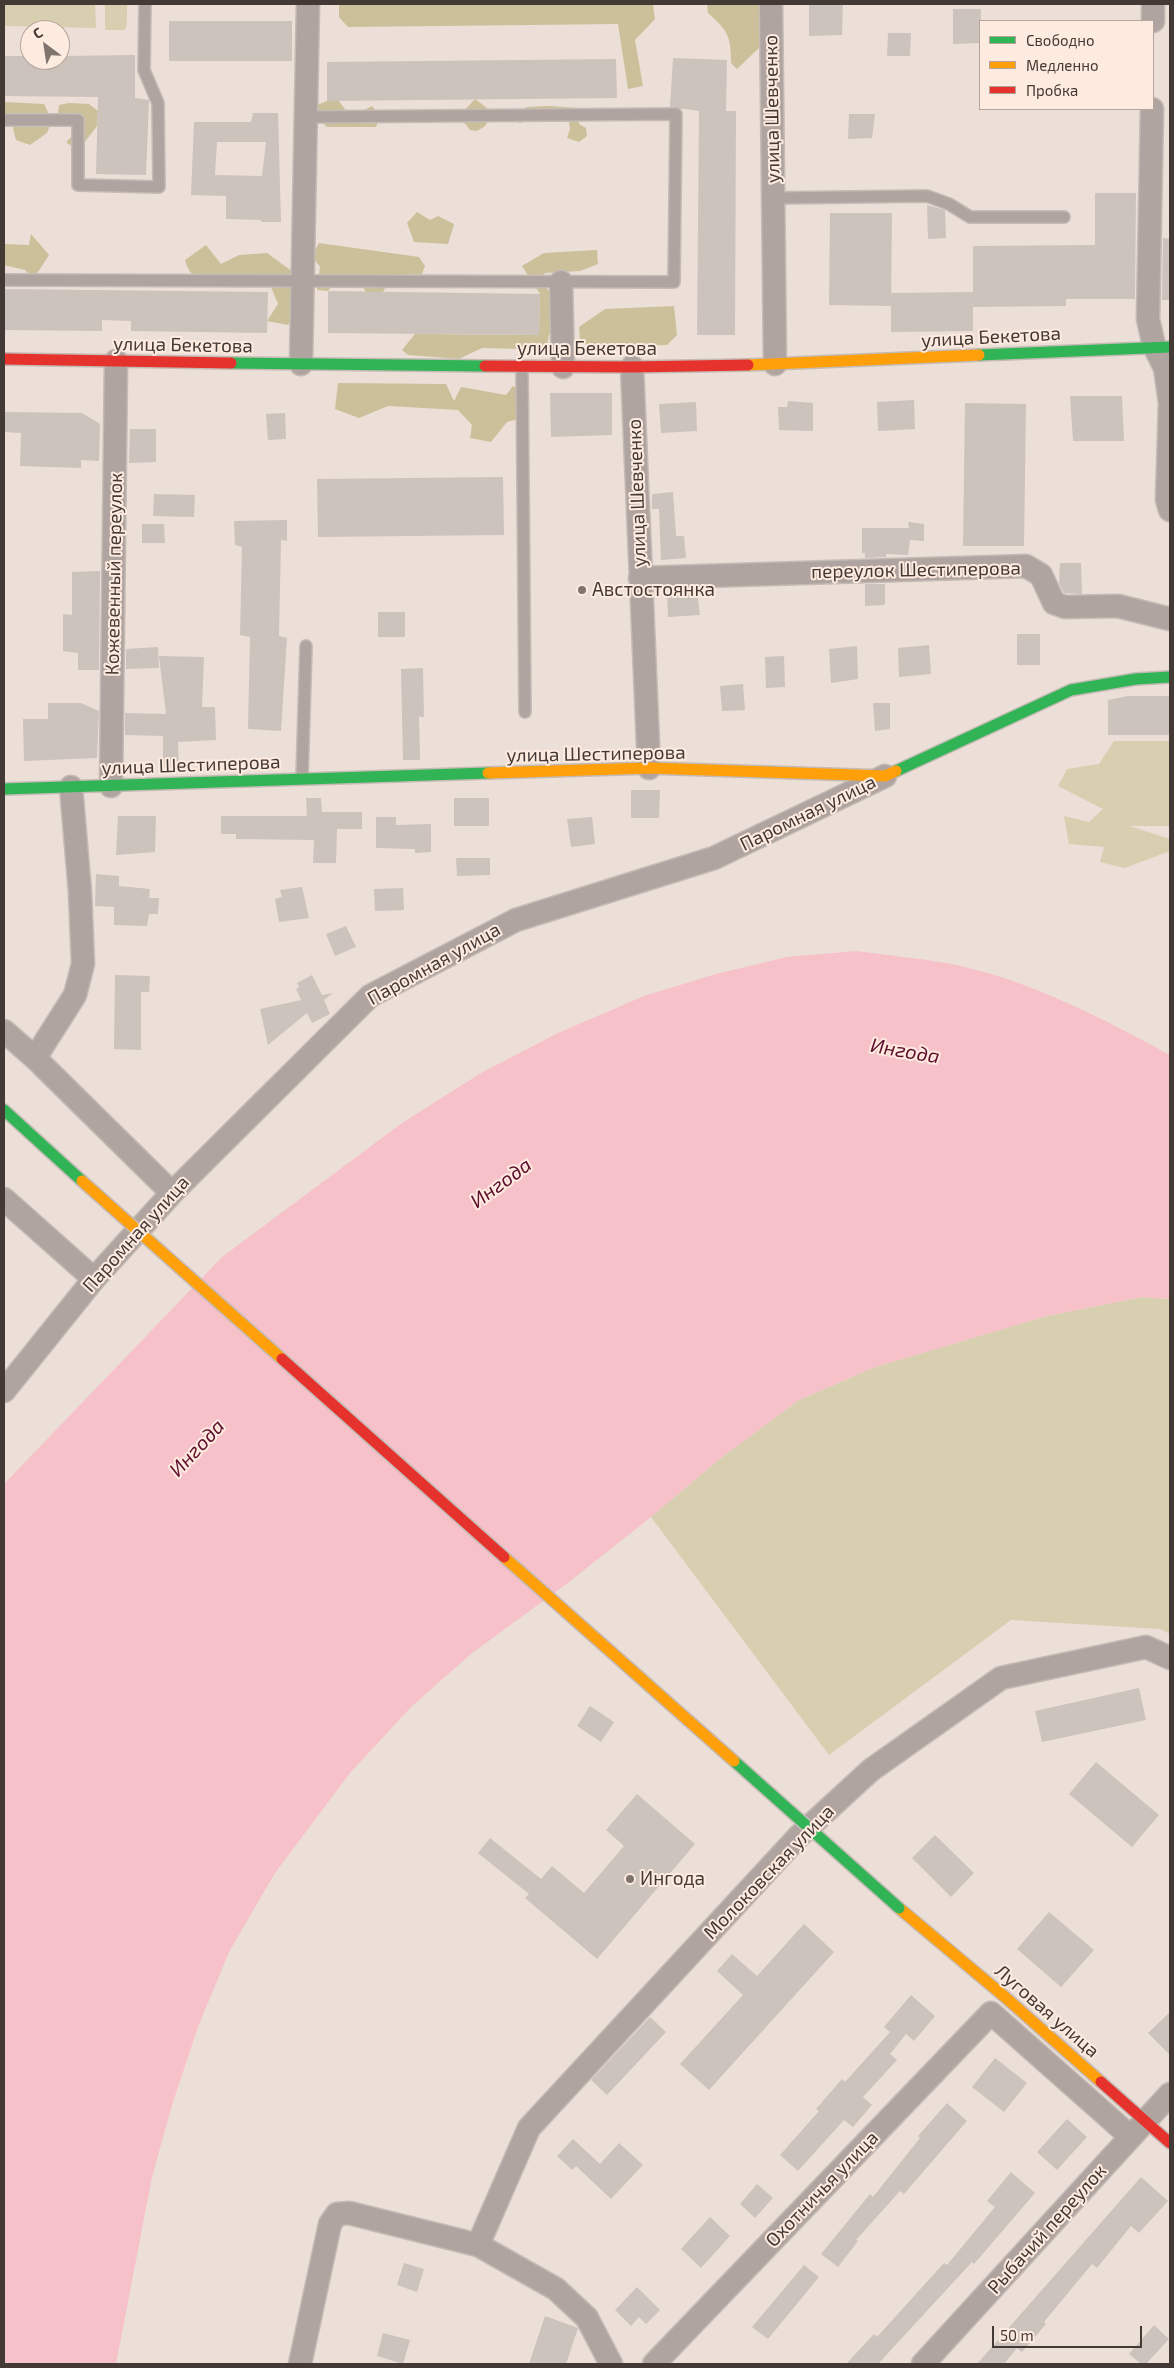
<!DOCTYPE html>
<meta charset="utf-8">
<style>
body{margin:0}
#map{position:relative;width:1174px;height:2368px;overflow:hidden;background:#ecdfd7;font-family:"Exo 2",sans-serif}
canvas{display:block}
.frame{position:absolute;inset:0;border:5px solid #443a35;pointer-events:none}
.legend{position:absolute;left:979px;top:20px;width:175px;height:90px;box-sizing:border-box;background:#feebe0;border:1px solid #b4a49c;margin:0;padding:6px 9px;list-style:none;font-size:15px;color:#443a35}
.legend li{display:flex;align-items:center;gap:10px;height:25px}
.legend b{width:25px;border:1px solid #b4a49c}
.north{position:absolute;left:20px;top:20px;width:50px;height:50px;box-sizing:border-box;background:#feebe0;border:1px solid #b4a49c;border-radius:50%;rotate:329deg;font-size:14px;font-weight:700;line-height:20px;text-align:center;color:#443a35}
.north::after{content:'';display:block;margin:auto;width:18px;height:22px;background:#7f746e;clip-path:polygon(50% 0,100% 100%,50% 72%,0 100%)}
.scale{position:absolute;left:992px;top:2326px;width:150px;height:22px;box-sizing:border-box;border:2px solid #443a35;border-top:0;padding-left:6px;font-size:15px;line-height:18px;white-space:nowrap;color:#443a35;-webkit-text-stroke:4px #feebe0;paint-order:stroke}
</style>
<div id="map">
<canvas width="1174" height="2368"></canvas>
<div class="frame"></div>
<ul class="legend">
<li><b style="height:6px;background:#30b455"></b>Свободно</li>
<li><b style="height:6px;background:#ff9f0a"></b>Медленно</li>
<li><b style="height:6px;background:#e5322d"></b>Пробка</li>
</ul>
<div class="north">С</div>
<div class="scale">50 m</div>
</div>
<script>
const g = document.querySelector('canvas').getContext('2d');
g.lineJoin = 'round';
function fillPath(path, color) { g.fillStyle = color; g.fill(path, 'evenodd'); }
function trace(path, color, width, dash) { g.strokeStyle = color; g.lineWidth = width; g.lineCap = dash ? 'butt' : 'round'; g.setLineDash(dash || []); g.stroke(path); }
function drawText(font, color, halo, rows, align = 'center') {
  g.font = font + ' "Exo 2",sans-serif'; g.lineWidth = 4; g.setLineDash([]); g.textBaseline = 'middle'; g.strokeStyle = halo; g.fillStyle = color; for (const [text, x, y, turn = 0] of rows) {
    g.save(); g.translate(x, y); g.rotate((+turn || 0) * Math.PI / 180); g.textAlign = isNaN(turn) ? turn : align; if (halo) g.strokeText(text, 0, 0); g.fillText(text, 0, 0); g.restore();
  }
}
const green = new Path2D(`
 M4,4H95L96,28L4,26Z
 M105,4H127V22L125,30H105Z
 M1114,741H1170V826H1129L1170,839V851L1125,868L1100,862L1104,847L1069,844L1064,816L1089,822L1103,809L1058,786L1067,769L1099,764Z
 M1142,1297L1170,1299V1634L1160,1629L1011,1620L829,1755L651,1517L722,1457L799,1400L875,1367L1047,1316Z`);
const forest = new Path2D(`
 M339,4H653L655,19L635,40L643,86L628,89L618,24L348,27L339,17Z
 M707,4H760L759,48L737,69L731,63C731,36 728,31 708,13Z
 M475,99L487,108L491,115L485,126L477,131L470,130L459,116Z
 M338,100L351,117L372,106L380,117L376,127H327L317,117V105L327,101Z
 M4,102L44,104L52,120L47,133L30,145L16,140L13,128L21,116L4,120Z
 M69,103L89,104L98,111L97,126L78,151L66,142L78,131L58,113L59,105Z
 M549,106L579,108V124L586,128L587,136L579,142L567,138L570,129L569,121L543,120L535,115L528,121L519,123L514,115L527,107Z
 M417,212L430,220L438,216L454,224L448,244L414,242L407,223Z
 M31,234L49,255L38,272L31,276L25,270L4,265V244L29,245Z
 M319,243L419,257L425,266L422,274L392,275L383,292H366L355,275L339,276L328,291L317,290L320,267L312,256Z
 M206,245L221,264L239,255L267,253L296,274L301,301L288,325L267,321L278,304L271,287L245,275L236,286L230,281C210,281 191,284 185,260Z
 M597,250L598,264L580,271L545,273L538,282L554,295L557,320L549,335L547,345L542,347L529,343L524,349L482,348L459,359L408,355L402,350L415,334L539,335L540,294L522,266L544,253Z
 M674,306L677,335L667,345L593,347L580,342L579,327L605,309Z
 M338,383L446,384L454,401L461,387L506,395L513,386L528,393L529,416L507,422L491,442L470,438L472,425L458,410L388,406L359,418L335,409Z`);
const water = new Path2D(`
 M856,951C886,955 916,958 946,963C1026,978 1100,1017 1170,1055V1299L1142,1297L1047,1316L875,1367L799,1400L722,1457L651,1517L569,1582L471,1654L411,1707L350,1773L275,1873L229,1952L198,2027L172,2105L152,2177L116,2364H4V1484L222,1257L402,1123L481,1073L558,1033L644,996L716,974L787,957Z`);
const building = new Path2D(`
 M809,4H843L842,35L809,36Z
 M953,9H981L980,43L953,44Z
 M169,21H292V61H169Z
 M888,33H911L910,56H887Z
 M135,55V98L149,100L146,175L96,174L98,97L4,96V56H30V60H60V56Z
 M673,58L727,60L726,111H736L735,335H697L699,111L670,107Z
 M616,59L617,98L327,101V62Z
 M253,113H278L281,222H261V220L226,219V196L191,195L194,122H251ZM217,142H266L262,176L215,175Z
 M849,114H875L872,138L848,139Z
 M1095,193H1136L1135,299H1066V306L973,307V246L1095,245Z
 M927,205L945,210L946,238L928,239Z
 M830,213H892L891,306L829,305Z
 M1163,238L1170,239V300H1162Z
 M4,289L268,292L267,333L131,331V321L102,320V331L4,330Z
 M328,291L540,294L539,335L328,333Z
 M973,292V331L891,332V293Z
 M550,393H612V435L551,437Z
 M1070,396H1122L1124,441H1073Z
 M914,400L915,429L878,431L877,402Z
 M788,401L813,403V431L779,430L778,407H787Z
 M696,402L697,431L661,433L659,404Z
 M965,403L1026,404L1024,546H963Z
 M4,412L82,413L100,424L99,461L81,460V468L20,466L21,433L4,432Z
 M285,413L286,439L268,440L266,414Z
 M130,429H156V462L129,463Z
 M503,477L504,535L318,537L317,479Z
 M673,492L676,536H684L686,558L661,560L659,509H652V494Z
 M154,494L195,495L194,517L153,516Z
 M287,520V541L281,540L279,636L287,638L281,731L248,729L250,637L240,635L242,547L235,545L234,521Z
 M908,522L924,524V541L910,540L908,555L886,554V557L865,558V553H862V528H909Z
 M142,524H164L165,543H142Z
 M1060,563H1081L1082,594L1064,593L1059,583Z
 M100,571L99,670H78V653L63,651V614L72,615V572Z
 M865,584H885V605L865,606Z
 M697,591L700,615L668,617L667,593Z
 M378,612H405V637H378Z
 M1017,634H1040V665H1017Z
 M929,645L931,674L899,677L898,648Z
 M857,646L858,679L831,683L829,649Z
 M158,647L159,668L126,669V649Z
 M159,656L204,657L202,707H215L216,740L178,742L179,768H163V736L125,735V713L166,714Z
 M784,656L785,687L766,688L765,657Z
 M423,668L424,717H419L420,760H403L401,669Z
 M743,684L745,710L722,711L720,686Z
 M1128,696H1170V735H1108V700Z
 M48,703H81L99,711L97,758L24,761L23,719H48Z
 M873,703H890V729L875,731Z
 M631,790H660L659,818H631Z
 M306,798H321L322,812H362V829H337L336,863H313L314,840L236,839V834H221V816H307Z
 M454,798H489V826H454Z
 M118,816H156L155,852L116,855Z
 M376,817H396V825L431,824V852L415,853V849L376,848Z
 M592,817L595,844L571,847L567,819Z
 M456,858H490V875L457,876Z
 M96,874L119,876V886L150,889L149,898H159L158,914H149L147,926L114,925V907L95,906Z
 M302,887L309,918L279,922L275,899L282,897L280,890Z
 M403,888L404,910L375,911L374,889Z
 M346,926L356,947L335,956L326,934Z
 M115,975L150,976L149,992H141V1050L114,1049Z
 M312,975L322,995L333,993L324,1000L330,1014L312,1023L307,1013L268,1045L260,1009L301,1000L296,989L299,987L297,983Z
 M1139,1688L1146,1720L1042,1742L1035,1711Z
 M590,1706L614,1722L601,1742L577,1726Z
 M1096,1762L1159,1815L1132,1847L1069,1794Z
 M637,1794L695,1844L597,1959L525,1898L529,1894L478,1853L490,1838L541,1879L552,1866L584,1893L624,1846L606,1830Z
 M935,1835L974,1873L951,1897L912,1858Z
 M1049,1912L1094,1950L1061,1987L1017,1949Z
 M804,1924L834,1952L709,2090L680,2064L743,1995L717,1971L732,1954L757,1976Z
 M911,1995L935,2016L914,2041L906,2034L890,2054L897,2060L863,2097L872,2105L853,2127L844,2120L798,2171L780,2155L819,2111L816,2109L842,2079L845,2082L890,2032L884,2027Z
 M1170,2012V2055L1148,2033Z
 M650,2017L666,2032L607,2095L591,2080Z
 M995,2058L1027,2083L1004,2112L972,2087Z
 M947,2103L967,2121L904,2194L900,2191L856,2240L858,2241L838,2267L821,2254L870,2194L873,2197L920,2138L918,2136Z
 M1067,2119L1087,2137L1057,2170L1037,2152Z
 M573,2139L600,2164L619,2143L643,2165L611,2199L576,2166L572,2170L557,2156Z
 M1011,2172L1035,2193L974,2264L972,2262L878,2364H846L874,2334L877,2337L944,2263L947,2265L995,2207L987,2201Z
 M1141,2177L1168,2201L1139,2233L1131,2226L1097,2268L1092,2264L1044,2322L1046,2324L1022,2352L1017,2348L1004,2364H977Z
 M757,2184L773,2198L755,2218L740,2204Z
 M710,2217L730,2236L701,2268L681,2249Z
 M404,2263L424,2269L417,2292L397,2285Z
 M804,2265L819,2277L768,2339L752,2327Z
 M637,2287L660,2310L646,2324L639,2317L631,2326L615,2310Z
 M545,2316L578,2328L566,2364H529Z
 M1154,2325L1169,2339L1146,2364H1141L1129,2354Z
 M383,2333L410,2340L403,2364L377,2356Z`);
const lane = new Path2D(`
 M4,120H78V185L159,187L158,103L144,70L145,4
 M773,198L927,196L949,204L970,217H1064
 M4,280L674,282L676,114L306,117
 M522,367L525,712
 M302,778L306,646`);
const street = new Path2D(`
 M771,4L775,364
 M1153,21V4
 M1152,109L1148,319L1154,346L1165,368L1170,403L1167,500L1170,510
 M561,282L563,367
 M301,364L308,4
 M632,367L649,768
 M640,578L1026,566L1041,575L1054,603L1065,607L1118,606L1170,619
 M111,786L116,361
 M4,1031L35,1058L172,1193
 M35,1058L75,995L83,964L80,892L71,787
 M4,1199L94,1279
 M4,1391L94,1279L172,1193L370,996L516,920L714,858L885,776
 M478,2245L529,2128L799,1836L871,1770L1001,1678L1146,1647L1170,1658
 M300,2364L330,2224L337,2214L349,2213L478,2245L556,2289L587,2318L611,2364
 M654,2364L991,2013L1131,2137
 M923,2364L1170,2094`);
const fast = new Path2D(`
 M979,355L1170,347
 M231,363L485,366
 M896,771L1071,690L1136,679L1170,677
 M4,789L488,773
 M4,1110L82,1181`);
const slow = new Path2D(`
 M748,365L979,355
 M488,773L649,768L885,776L896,771
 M899,1908L1005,1997L1101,2082`);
const jam = new Path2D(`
 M4,359L231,363
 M485,366L632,367L748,365
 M1101,2082L1170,2143`);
const fastBridge = new Path2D(`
 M734,1761L899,1908`);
const slowBridge = new Path2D(`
 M82,1181L282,1359
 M504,1557L734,1761`);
const jamBridge = new Path2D(`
 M282,1359L504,1557`);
const markers = [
 [582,590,5,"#7f746e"],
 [630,1879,5,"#7f746e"]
];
const streetNames = [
 ["улица Шевченко",772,109,-91],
 ["улица Бекетова",991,337,-3],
 ["улица Бекетова",183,345,1],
 ["улица Бекетова",587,349],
 ["улица Шевченко",637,493,-92],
 ["переулок Шестиперова",916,570,-1],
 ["Кожевенный переулок",114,574,-89],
 ["улица Шестиперова",596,754,-1],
 ["улица Шестиперова",191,765,-2],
 ["Паромная улица",808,813,-26],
 ["Паромная улица",434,964,-29],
 ["Паромная улица",136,1234,-48],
 ["Молоковская улица",769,1872,-46],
 ["Луговая улица",1047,2011,41],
 ["Охотничья улица",822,2189,-46],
 ["Рыбачий переулок",1047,2229,-48]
];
const poiNames = [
 ["Австостоянка",592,590],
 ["Ингода",640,1879]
];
const waterNames = [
 ["Ингода",905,1051,10],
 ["Ингода",501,1183,-36],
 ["Ингода",197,1448,-47]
];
fillPath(green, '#d8ceb0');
fillPath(forest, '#cbc099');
fillPath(water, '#f7c1ca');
fillPath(building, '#ccc3bc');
trace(lane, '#c5bbb5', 14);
trace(street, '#c5bbb5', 25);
trace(fast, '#c5bbb5', 14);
trace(slow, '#c5bbb5', 14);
trace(jam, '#c5bbb5', 14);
trace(lane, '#b0a4a0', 11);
trace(street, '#b0a4a0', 22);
trace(fast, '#30b455', 11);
trace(slow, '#ff9f0a', 11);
trace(jam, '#e5322d', 11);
trace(fastBridge, '#c5bbb5', 14, []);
trace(slowBridge, '#c5bbb5', 14, []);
trace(jamBridge, '#c5bbb5', 14, []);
trace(fastBridge, '#30b455', 11);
trace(slowBridge, '#ff9f0a', 11);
trace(jamBridge, '#e5322d', 11);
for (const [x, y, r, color] of markers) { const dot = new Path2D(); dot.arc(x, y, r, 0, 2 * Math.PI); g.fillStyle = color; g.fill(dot); trace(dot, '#feebe0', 2); }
drawText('19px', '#443a35', '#feebe0', streetNames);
drawText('19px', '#443a35', '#feebe0', poiNames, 'left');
drawText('italic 20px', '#5f0e2d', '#feebe0', waterNames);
</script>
